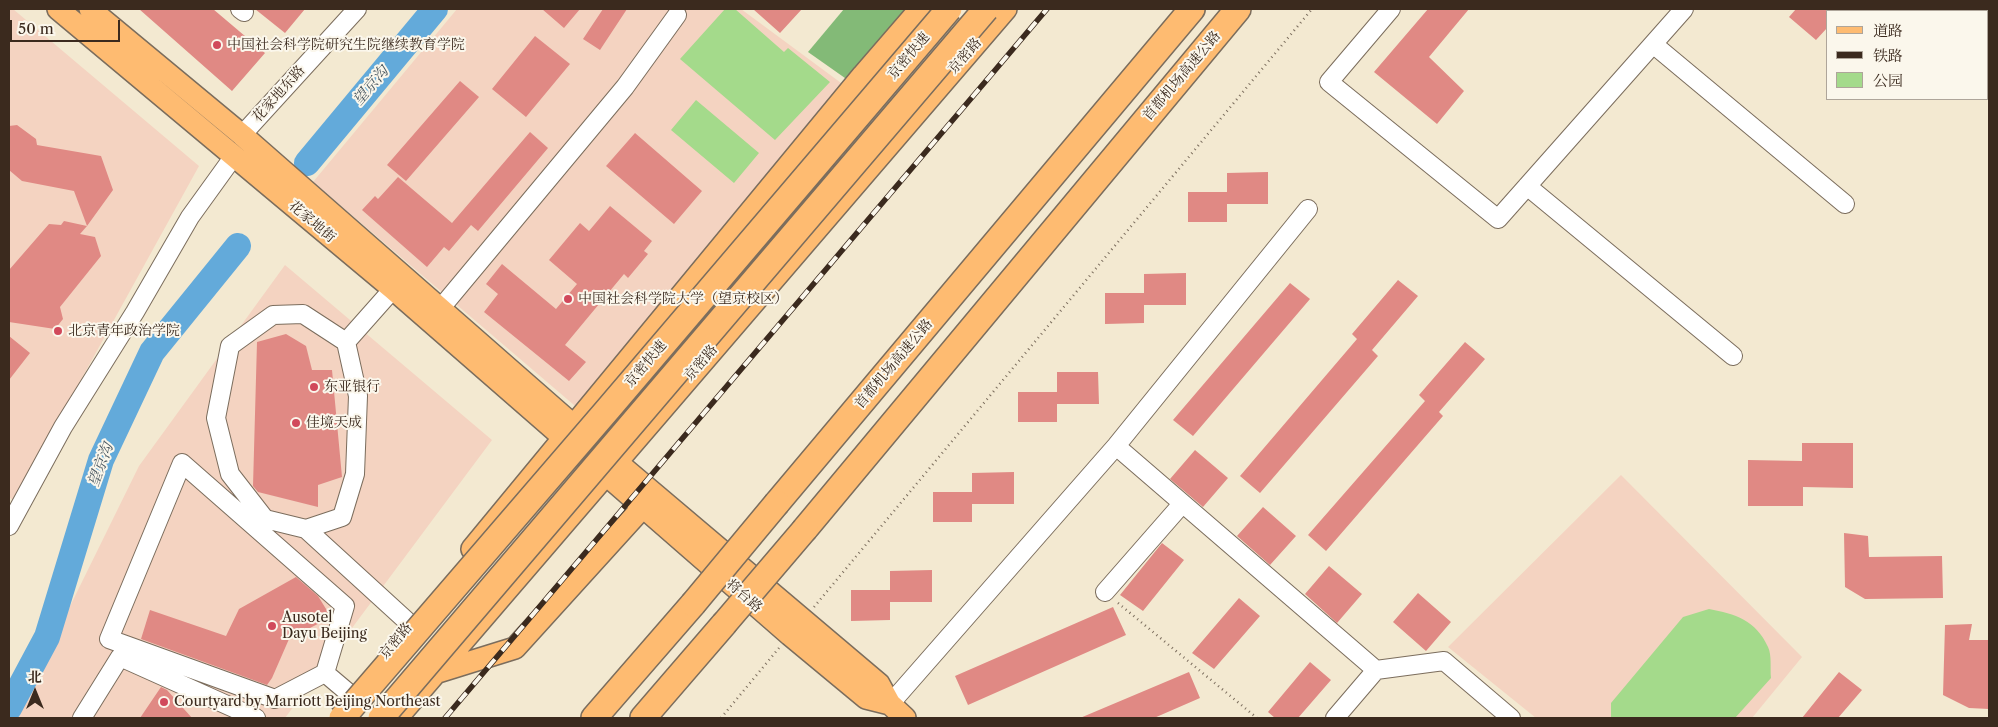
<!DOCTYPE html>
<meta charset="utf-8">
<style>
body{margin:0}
#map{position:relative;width:1998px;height:727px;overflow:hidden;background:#f3e9d1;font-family:"Libre Caslon Text","Noto Serif SC",serif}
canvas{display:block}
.frame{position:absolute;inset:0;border:10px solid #3b2a1e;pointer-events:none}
.legend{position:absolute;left:1826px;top:10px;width:162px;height:90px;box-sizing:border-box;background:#fbf7ec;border:1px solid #aea59a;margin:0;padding:6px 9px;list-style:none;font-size:15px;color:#3b2a1e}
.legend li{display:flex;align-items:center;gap:10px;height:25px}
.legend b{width:25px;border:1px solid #aea59a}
.north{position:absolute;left:10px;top:667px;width:50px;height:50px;-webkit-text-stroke:4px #fbf7ec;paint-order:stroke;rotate:0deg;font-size:14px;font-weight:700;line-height:20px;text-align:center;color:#3b2a1e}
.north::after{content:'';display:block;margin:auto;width:18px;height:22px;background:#3b2a1e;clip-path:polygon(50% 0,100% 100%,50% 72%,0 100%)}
.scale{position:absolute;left:10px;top:20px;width:110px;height:22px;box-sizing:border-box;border:2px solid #3b2a1e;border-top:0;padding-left:6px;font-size:15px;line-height:18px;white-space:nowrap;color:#3b2a1e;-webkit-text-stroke:4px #fbf7ec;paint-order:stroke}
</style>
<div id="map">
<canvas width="1998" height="727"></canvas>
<div class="frame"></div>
<ul class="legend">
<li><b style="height:6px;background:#febb71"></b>道路</li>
<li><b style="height:6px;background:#3b2a1e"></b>铁路</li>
<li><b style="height:14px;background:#a4da8b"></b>公园</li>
</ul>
<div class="north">北</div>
<div class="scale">50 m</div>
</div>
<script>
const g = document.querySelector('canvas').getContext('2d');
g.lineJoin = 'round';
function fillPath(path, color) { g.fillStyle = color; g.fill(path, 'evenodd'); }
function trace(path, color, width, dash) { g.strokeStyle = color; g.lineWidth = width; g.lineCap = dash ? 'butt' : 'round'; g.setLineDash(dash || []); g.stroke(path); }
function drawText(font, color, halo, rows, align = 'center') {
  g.font = font + ' "Libre Caslon Text","Noto Serif SC",serif'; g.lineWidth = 4; g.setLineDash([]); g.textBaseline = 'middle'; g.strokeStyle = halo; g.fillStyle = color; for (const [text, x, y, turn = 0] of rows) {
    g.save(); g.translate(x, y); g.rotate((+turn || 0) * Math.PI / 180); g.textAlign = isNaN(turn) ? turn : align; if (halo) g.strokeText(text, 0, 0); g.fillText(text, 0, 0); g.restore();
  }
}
const built = new Path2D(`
 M9,9H13L199,166L14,501L9,497Z
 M457,9H741L856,94L588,417L313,182Z
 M285,265L492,440L285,718H15L139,466Z
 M1621,475L1802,657L1752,718H1536L1448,647Z`);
const green = new Path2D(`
 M725,9H735L784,52L788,48L830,82L775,140L680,59Z
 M696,100L759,153L734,183L671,130Z
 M1709,609C1735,614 1756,620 1768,647C1772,655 1770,669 1771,678L1735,718H1611V703L1683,617Z`);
const forest = new Path2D(`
 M844,9H933L862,90L808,52Z`);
const river = new Path2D(`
 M307,163L435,9
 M9,708L47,637L101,460L152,352L238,246`);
const building = new Path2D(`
 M139,9H213L265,53L232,91Z
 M255,9H305L285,33Z
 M542,9H580L564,28Z
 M603,9H627L600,50L583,39Z
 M753,9H802L780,33Z
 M1428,9H1469L1429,57L1464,91L1437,124L1374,72Z
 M1796,9H1827V28L1816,40L1789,17Z
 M535,36L570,64L526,117L492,89Z
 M460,81L479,97L406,181L387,165Z
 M17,125L36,139L37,145L101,156L113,190L87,226L74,191L22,181L9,170V126Z
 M530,132L548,148L478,231L471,225L449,251L444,247L427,267L362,210L375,196L378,199L398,177L452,223Z
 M635,133L702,191L674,224L606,166Z
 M1268,172V204H1227V222H1188V192H1227V173Z
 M610,206L652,241L644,251L648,254L628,278L624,274L565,345L586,362L569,381L484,312L498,294L486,284L502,264L556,309L577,284L549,260L580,223L589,231Z
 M64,221L87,226L80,234L95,237L101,256L60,307L63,319L55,329L9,322V270L49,224L61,225Z
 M1186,273V305H1144V323L1105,324V293H1144V274Z
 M1398,280L1418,296L1372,350L1378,356L1260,493L1240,476L1357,339L1352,334Z
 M1290,283L1310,299L1193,436L1173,420Z
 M286,334L306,346L312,370H332L342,477L318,485V507L258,492L253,486L257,342Z
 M9,336L30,353L9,380Z
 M1465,342L1485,359L1439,412L1443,416L1326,551L1308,535L1425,401L1419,395Z
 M1057,372H1098L1099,404H1057V422H1018V392H1057Z
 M1802,443H1853V488L1803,487V506H1748V460L1802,461Z
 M1195,450L1228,478L1203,507L1170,479Z
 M1014,472V504H972V522H933V492H972V473Z
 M1263,507L1296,536L1270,565L1237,536Z
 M1844,533L1868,536L1869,557L1942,556L1943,598L1865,599L1845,587Z
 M1162,543L1184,560L1143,611L1120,595Z
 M1329,566L1362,594L1337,623L1305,594Z
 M932,570V602H890V620L851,621V590H890V571Z
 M296,577L318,596L331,617L289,639L272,678L267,685L141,639L150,610L226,636L239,609Z
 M1418,593L1451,622L1426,651L1393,622Z
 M1239,598L1260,616L1214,669L1192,653Z
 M1113,607L1126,635L968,705L955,676Z
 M1972,624L1969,640H1989V709L1969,708L1943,695L1945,625Z
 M1310,662L1331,680L1298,718H1275L1268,712Z
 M1189,672L1200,698L1154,718H1080Z
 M1839,672L1862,690L1838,718H1802Z
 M161,687L167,690L192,718H140Z`);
const path = new Path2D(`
 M1118,603L1257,718
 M814,607L1312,9
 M721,718L779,648`);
const minor = new Path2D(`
 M240,9L244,12
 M1391,9L1329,82L1498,219L1684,9
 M1653,44L1845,204
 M242,135L357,9
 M1527,186L1733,356
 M440,309L625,87L677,15
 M303,314L346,342L358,396L355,474L342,517L306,529L265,519L230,474L216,418L230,346L273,315Z
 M346,342L393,289
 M1116,446L1376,670
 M182,463L345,606L325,673L275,699L109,639Z
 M9,526L63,427L135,312L190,217L234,156
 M306,529L410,624
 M1105,592L1182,504
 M325,673L351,695
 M890,704L1116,446L1308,209
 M82,718L120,657L256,718
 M1335,718L1376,670L1444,661L1511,718`);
const major = new Path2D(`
 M58,9L393,289L790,635L866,698L890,704
 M90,9L242,135L574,426L879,684L890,704L905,718
 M472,549L863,75L920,9
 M438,672L515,648L642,508
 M397,718L1006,9`);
const highway = new Path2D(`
 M777,503L1192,9
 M805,529L1238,9
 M594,718L693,604
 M643,718L724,624`);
const rail = new Path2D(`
 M445,718L1047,9`);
const highwayBridge = new Path2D(`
 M693,604L777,503
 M724,624L805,529
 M342,718L609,408L949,9
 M381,718L986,9`);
const markers = [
 [217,45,5,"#d1495b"],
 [568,299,5,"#d1495b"],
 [58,331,5,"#d1495b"],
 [314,387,5,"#d1495b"],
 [296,423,5,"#d1495b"],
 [272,626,5,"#d1495b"],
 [164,702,5,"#d1495b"]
];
const poiNames = [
 ["中国社会科学院研究生院继续教育学院",227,45],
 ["中国社会科学院大学（望京校区）",578,299],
 ["北京青年政治学院",68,331],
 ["东亚银行",324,387],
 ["佳境天成",306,423],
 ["Ausotel",282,618],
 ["Dayu Beijing",282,634],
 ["Courtyard by Marriott Beijing Northeast",174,702]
];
const streetNames = [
 ["京密快速",909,56,-50],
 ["京密路",965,56,-49],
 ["首都机场高速公路",1182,76,-50],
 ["花家地东路",279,94,-48],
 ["花家地街",312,222,40],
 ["京密路",701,363,-49],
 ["京密快速",646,364,-50],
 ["首都机场高速公路",894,364,-50],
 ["将台路",744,596,41],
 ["京密路",396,641,-50]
];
const waterNames = [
 ["望京沟",371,86,-50],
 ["望京沟",101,465,-70]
];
fillPath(built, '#f4d3c1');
fillPath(green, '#a4da8b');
fillPath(forest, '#83ba77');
trace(river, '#63aada', 26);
fillPath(building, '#e08984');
trace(minor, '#7b6d5d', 20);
trace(major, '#7b6d5d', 24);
trace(highway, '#7b6d5d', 28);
trace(path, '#7b6d5d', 2.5, [1, 4]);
trace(minor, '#fff', 18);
trace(major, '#febb71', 21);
trace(highway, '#febb71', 25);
trace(rail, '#3b2a1e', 5.5);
trace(rail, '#fbf7ec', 4, [11]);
trace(highwayBridge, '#7b6d5d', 28, []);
trace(highwayBridge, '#febb71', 25);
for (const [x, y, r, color] of markers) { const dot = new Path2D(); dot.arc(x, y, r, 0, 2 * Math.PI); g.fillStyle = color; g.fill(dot); trace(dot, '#fbf7ec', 2); }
drawText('14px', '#3b2a1e', '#fbf7ec', poiNames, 'left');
drawText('14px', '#3b2a1e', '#fbf7ec', streetNames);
drawText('italic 15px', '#495760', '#fbf7ec', waterNames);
</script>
